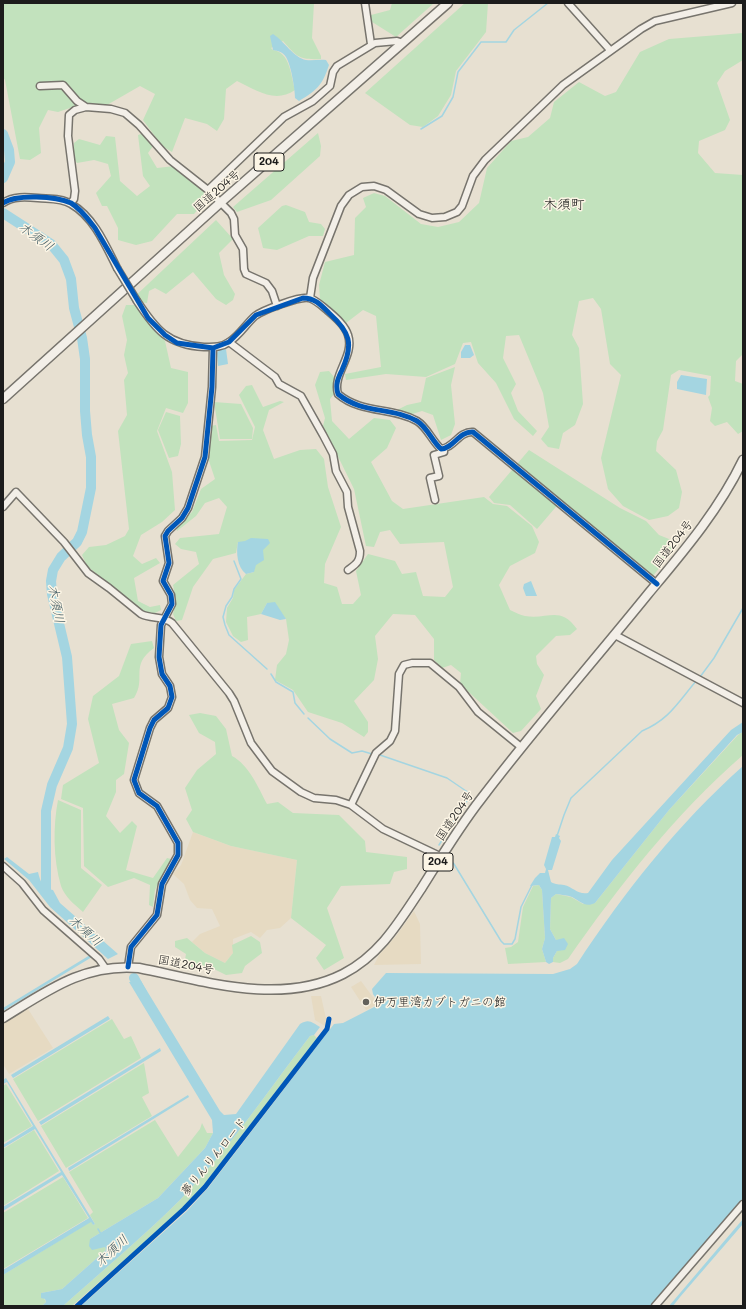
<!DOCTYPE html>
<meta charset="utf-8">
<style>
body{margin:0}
#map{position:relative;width:746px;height:1309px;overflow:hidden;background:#e7e0d1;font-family:Mali,sans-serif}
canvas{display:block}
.frame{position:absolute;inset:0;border:4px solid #1c1c1c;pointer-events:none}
</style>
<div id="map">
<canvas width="746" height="1309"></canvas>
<div class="frame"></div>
</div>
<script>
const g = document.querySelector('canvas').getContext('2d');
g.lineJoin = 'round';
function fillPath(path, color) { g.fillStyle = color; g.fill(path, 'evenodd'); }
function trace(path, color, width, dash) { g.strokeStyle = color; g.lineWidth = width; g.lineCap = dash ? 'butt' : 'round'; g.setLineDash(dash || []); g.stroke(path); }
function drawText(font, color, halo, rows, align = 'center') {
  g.font = font + ' Mali,"Klee One",sans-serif'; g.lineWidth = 3; g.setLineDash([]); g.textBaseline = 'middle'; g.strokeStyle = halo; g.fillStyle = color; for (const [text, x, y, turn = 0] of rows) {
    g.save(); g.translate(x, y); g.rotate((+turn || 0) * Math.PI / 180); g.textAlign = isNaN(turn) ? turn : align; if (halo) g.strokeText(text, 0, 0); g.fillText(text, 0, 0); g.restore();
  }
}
const built = new Path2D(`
 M193,832L231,846L297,860L291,918L280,928L267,930L260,938L251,932L233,939V953L225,963L205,953L192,942L200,934L220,926L212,909L197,908L190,900L184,884L173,874L181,865Z
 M414,911L420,924L421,964L374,965L379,955L396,936Z
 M361,981L378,1004L366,1010L351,987Z
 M311,996H321L327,1023L325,1026L315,1020Z
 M28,1009L53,1048L9,1074L3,1064V1024Z`);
const green = new Path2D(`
 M3,3H314L312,38L321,56V59C299,60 297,57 283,41L271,48L273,50C290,52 291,76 295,90C275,104 256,90 237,81L226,89L224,119L217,131L207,124L185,118L172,152L162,146L143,120L155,94L140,86L107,105L82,104L58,112L48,110L39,128L41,153L30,160L20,159L5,80L3,77Z
 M392,3H434L396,37L369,20L371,15L390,10Z
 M465,3H488L486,32L456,71L451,95L438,116L423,127L410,125L365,93Z
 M743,33V60L725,71L717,83L730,120L725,130L699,141L698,153L715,173L743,175V354L736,361L735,381L743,384V431L738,434L727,422L715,426L710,421L712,408L708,397L710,395L711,376L679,370L671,375L663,430L657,441L656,451L676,470L682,492L679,508L668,516L649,520L623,506L608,489L601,458L621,375L610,364L601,309L593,298L579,301L572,335L579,348L583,404L575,425L563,433L559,449L548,447L541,439L549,427L543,393L519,335L506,336L503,358L516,384L511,393L518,411L537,431L533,436L514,419L496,383L478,363L471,342L463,343L455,364L426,377L386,374L346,380L345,374L381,367L376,316L363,310L346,323L320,299L319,285L325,262L354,255L355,218L366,207L363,198L374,193L385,196L421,224L438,227L459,222L479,203L487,168L511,141L528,137L550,118L554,102L579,82L605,96L616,92L640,52L669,39Z
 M144,133L153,146L148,153L157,168L175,166L204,192L203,204L194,214H177L152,241L136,245L118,240V228L107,206H102L96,193L111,176L108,164L94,160L77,163L73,158L74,143L79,139L100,145L106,136L115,137L120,181L137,196L150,186L143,176L138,135Z
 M318,133L321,146L320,156L271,200L237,212L233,207Z
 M286,205L305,212L309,222L321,224L325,229L323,236H309L277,250L263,248L258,228L282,206Z
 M216,220L233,239L219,253L224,275L235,294L233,300L226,305L216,299L193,272L166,294L155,288L149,291L147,303L130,301Z
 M126,305H135L165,341L171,368L188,372V403L183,413L166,408L157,431L172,472L175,510L162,522L141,535L133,556L142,564L156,558L160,563L134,578L138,601L150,607L160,605L161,610L155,613L143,612L87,566L82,555L89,547L106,545L125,536L129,529L118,431L127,415L124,380L128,373L124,355L127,340L122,316Z
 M455,367L451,385L455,424L451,435L441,440L433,415L422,411L409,415L397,410L407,405L421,402L426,378Z
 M329,371L334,377V394L330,399L332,421L349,439L374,418L390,420L396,428L387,448L371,462L392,501L403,509L484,497L493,504L507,506L532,526L539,542L535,553L510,566L499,585L510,610C515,612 520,615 525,616C548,620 560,605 577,629L570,635L556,636L536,656L537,664L544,675L536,696L541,709L521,731L513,733L460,684L461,673L451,665L442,668L434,660V639L415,615L393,614L375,636L378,659L374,680L354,701L368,722V732L364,737L342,723L308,712L293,690L275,680L277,665L286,654L289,640L286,619L267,603L261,614L247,617L248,640L241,642L233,636L226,622L227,608L233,598L234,590L246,574L254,572L245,542H238L236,553L213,559L193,587L182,620L176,621L173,614L176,601L173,585L199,564L196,552L181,549L175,544L180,538L219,534L227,507L219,498L205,503L196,516L177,531L176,527L192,512L201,489L215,479L209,461L211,426L216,425L219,441L252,440L255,427L239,395L246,386L252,385L263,407L280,401L284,402L269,410L263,430L274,459L300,450L316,449L324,459L328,487L341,527L325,564L324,583L337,587L342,604H353L361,595L356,571L368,554L395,561L402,574L416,572L423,596L445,597L453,587L444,542L400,544L390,530L380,532L374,547L366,546L354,489L323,426L325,418L315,385L320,372Z
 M214,402L241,404L253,428L252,439H220Z
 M166,412L180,416L181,444L178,456L169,458L158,430Z
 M529,450L620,508L646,521L659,535L679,543L653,576L561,501L537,529L510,505L494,503L489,497Z
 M152,641L154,648C129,666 147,678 134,698L112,704L119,730L129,743L124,774L116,780V792L106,816L120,833L132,821L137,826L126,870L153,878L167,858L171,859L155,890L153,907L149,905L150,885L134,878L108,887L84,866L83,808L61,799L63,785L99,763L88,719L93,696L119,676L131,644Z
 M200,713L216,716L226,729L232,756C249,765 258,787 267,804L278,802L293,813L339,815L365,841L366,852L407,857V869L394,872L390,884L341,886L327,908L344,958L324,970L316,958L326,945L291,918L297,860L231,846L193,832L186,819L192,810L185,788L197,770L216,754L215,742L199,733L189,715Z
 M743,732V755C675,814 619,886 568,959L560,963L553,962V958L557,951L556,940L550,929L551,898L556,894L571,897L583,904L595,903L669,810L738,735Z
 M58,800L81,810V868L102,885L83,912C74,904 65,897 61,886C53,859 53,826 58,800Z
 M539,885L542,890L545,938L542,949L546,962L508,964L505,948L511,947L518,942L523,907L533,886Z
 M251,936L260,942L262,953L245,966L242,973L226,975L210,967L188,969L184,965L186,954L175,947V941L187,938L205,953L225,963L233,953L232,945Z
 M112,1019L124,1039L131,1036L141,1058L38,1121L13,1079Z
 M314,1035L317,1038L203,1186L182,1209L72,1306H63C102,1271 143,1237 180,1200C228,1150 268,1091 310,1036Z
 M144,1063L149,1093L142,1097L152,1116L66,1168L41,1126Z
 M6,1084L32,1126L3,1143V1086Z
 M155,1120L178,1157L200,1129L202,1123L207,1133H213L205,1148L158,1198L90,1239L105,1247L106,1250L62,1289L41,1293L46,1302L42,1306H3V1275L91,1221L93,1225L95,1224L90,1215L93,1212L69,1172Z
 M34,1130L59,1171L3,1206V1149Z
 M63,1177L88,1218L3,1269V1213Z`);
const water = new Path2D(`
 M273,34C284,41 294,58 306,60C313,61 319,59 326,60L329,65C322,86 317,90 299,101L295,98C295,89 291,65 286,57C283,52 278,51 273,50L270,36Z
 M465,345H470L474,355L470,358H461V352Z
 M226,349L228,364L218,366L217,353L219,350Z
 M681,375L707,379L706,395L677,389V382Z
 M251,538L268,539L270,543L263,550L264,560L256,565L254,572L246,574C237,567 236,552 238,542L245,541Z
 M531,581L537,596H526L523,588L524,584Z
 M275,602L286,619L280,620L261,614L267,603Z
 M743,722V732L737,735L669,810L595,903C585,908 580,901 572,897C567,895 561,895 556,894L551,898L550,929L556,940L564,938L568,944L565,950L557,951L553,958V962L549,964L546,962L542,949L545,938L542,890L539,885L530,886L535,878L540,873H545L546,869L544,865L552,837H555L556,834L560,836L559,838L561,841L552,870H548L551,882C556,885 559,884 564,885C573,887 578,895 588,893L612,860L731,730Z
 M743,766V1198L651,1306H81L187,1211L208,1188L334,1024L343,1023L380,1004L373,994L372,989L386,973L553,974L570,969L577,964C624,892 679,823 743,766Z
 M7,857L29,874L38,872C40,881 43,889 53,890L60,903L118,954L108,959L50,907L29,880L4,859Z
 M90,955L92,957L3,1011V1008Z
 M141,981L220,1111L224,1115L236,1114L300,1024C309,1018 313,1023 320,1027L314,1035L310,1036C268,1091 228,1150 180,1200C143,1237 102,1271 63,1306H42L46,1302L45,1299L41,1298V1293L62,1289L106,1250L105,1247L92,1250L89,1246L90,1239L158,1198L205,1148L213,1133L212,1120L129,982Z
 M108,1016L110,1019L13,1078L11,1075Z
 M160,1048L161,1051L41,1125L39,1122Z
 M6,1078L95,1224L93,1225L91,1222L3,1275V1270L89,1218L62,1175L3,1211V1207L61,1172L35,1129L3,1148V1145L33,1126L7,1082L3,1084V1080Z
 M188,1095L189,1097L69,1171L68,1168Z
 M743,1219V1224L680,1297L673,1306H669Z`);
const stream = new Path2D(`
 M421,129L442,116L453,97L458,72L481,42H506L514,30L548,3
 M234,561L241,579L234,589L232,597L226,606L223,617L225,625L229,635L267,669
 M271,674L276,682L293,692L295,703L304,714
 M700,677L714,658L743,608
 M308,718L330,739L352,753L362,751L372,754
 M380,755L447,778L469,793L470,796L439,845
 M557,836L564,815L571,798L642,731C670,719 678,702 697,680
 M449,859L454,864L501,941L504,944H512L515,939L521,907L532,885
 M98,1229L101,1234`);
const river = new Path2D(`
 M3,134L9,150L10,162L3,178
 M3,213L51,244L64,260L71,279L74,308L82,338L85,359V411L87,435L91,457V488L82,532L77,542L61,557L53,570L51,581L52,594L67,657L72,724L68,748L52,785L46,811V893L51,898
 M134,978L142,993`);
const minor = new Path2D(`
 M365,3L371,44
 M568,3L610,50
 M40,86L63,85L77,101L86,107
 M208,190L284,117L313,101L330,86L333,72L337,66L375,43L397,41L403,43
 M3,203C13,196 26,197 38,198C49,199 62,198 71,204C94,217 106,246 117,268
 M71,203L74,199L75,191L68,136L69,115L75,110L86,107L111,109L125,113L139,125L170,160L208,190L231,213L234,219L235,235L243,249L244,269L246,274L266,283L272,291L277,306
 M310,298L313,278L341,206L349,195L362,187L374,186L386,190L419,214L432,218L445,217L457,212L462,206L473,176L485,160L563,85L641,29L655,21L732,3
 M137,301C156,330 168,345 204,347C212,347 221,348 229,342C239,336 246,324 255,316C263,310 300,296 309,298C316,300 322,306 327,310C335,317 345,325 348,335C355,356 332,374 338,394C361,414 393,407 417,421C427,427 432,441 441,449C454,448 459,431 473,432L657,584
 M229,342L275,377L279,384L301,396L323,435L333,454L336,471L347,492L348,507L360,551C360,562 356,564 348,570
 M435,500L430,478L439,476L434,455L444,452V449
 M3,507L16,492L64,542L88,573L109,588L141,614C151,619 164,616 172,623L229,693L234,701L251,743L272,771L301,792L314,798L336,800L351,805L383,829L442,857
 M615,635L743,703
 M351,805L376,753L390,741L395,731L399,674L404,665L412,663H430L459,687L478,712L521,747
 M3,866L22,883L43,910L99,959L106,969
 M128,967L131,947L157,915L162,884L178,855V843L157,806L139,793L134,780L150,728L154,720L168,708L172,697L170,686L162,674L159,657L161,625L172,604L171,595L163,581L169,563L165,536L168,531L182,518L188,508L205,457L212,387L213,348
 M655,1306L743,1204`);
const highway = new Path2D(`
 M3,399L220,203L448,3
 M3,1018C47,991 84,963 139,968C204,981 280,1006 343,974C380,955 399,922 421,889C440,859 459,827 481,799C534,729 593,662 648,594C683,552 719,510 743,460`);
const minorBridge = new Path2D(`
 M117,268L137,301`);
const cycleway = new Path2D(`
 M3,203C16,194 56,196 71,203C81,209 88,219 95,228L148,318L165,335L177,343L213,348L229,342L256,315L303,298C315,298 321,305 329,313C350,332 354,344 342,370C338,378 335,385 338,394C361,414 393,407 417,421C427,427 432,441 441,449C454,448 459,431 473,432L657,584
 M128,967L131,947L157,915L162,884L178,855V843L157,806L139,793L134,780L150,728L154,720L168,708L172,697L170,686L162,674L159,657L161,625L172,604L171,595L163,581L169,563L165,536L168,531L182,518L188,508L205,457L212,387L213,348
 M77,1306L184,1209L205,1187L327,1029L329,1019`);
const markers = [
 [366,1002,4,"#63615b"]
];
const shields = [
 [269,162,30],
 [438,862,30]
];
const shieldNames = [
 ["204",269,162],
 ["204",438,862]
];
const streetNames = [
 ["国道204号",217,191,-41],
 ["国道204号",673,544,-52],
 ["国道204号",455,816,-56],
 ["国道204号",186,965,11],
 ["夢りんりんロード",214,1157,-51]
];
const poiNames = [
 ["伊万里湾カブトガニの館",374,1002]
];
const waterNames = [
 ["木須川",36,237,36],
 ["木須川",56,604,79],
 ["木須川",85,931,42],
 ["木須川",112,1251,-43]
];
const quarterNames = [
 ["木須町",564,205]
];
fillPath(built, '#e6dac2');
fillPath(green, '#c2e2bd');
fillPath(water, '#a4d5e1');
trace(stream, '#a4d5e1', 1.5);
trace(river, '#a4d5e1', 10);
trace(minor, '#77746d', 9);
trace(highway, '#77746d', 11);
trace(minor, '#f3efe8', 6);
trace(highway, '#f3efe8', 8);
trace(minorBridge, '#77746d', 9, []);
trace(minorBridge, '#f3efe8', 6);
trace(cycleway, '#0057b8', 5);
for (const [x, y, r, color] of markers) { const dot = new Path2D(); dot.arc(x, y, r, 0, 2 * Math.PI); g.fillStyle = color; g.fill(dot); trace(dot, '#fcf5e5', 1.5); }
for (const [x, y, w] of shields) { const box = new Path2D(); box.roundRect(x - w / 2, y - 9, w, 18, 3); g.fillStyle = '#fcf5e5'; g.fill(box); trace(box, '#1c1c1c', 1); }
drawText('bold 11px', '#1c1c1c', null, shieldNames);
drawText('12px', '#1c1c1c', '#fcf5e5', streetNames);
drawText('12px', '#1c1c1c', '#fcf5e5', poiNames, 'left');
drawText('italic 13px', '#415b63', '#fcf5e5', waterNames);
drawText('14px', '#1c1c1c', '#fcf5e5', quarterNames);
</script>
